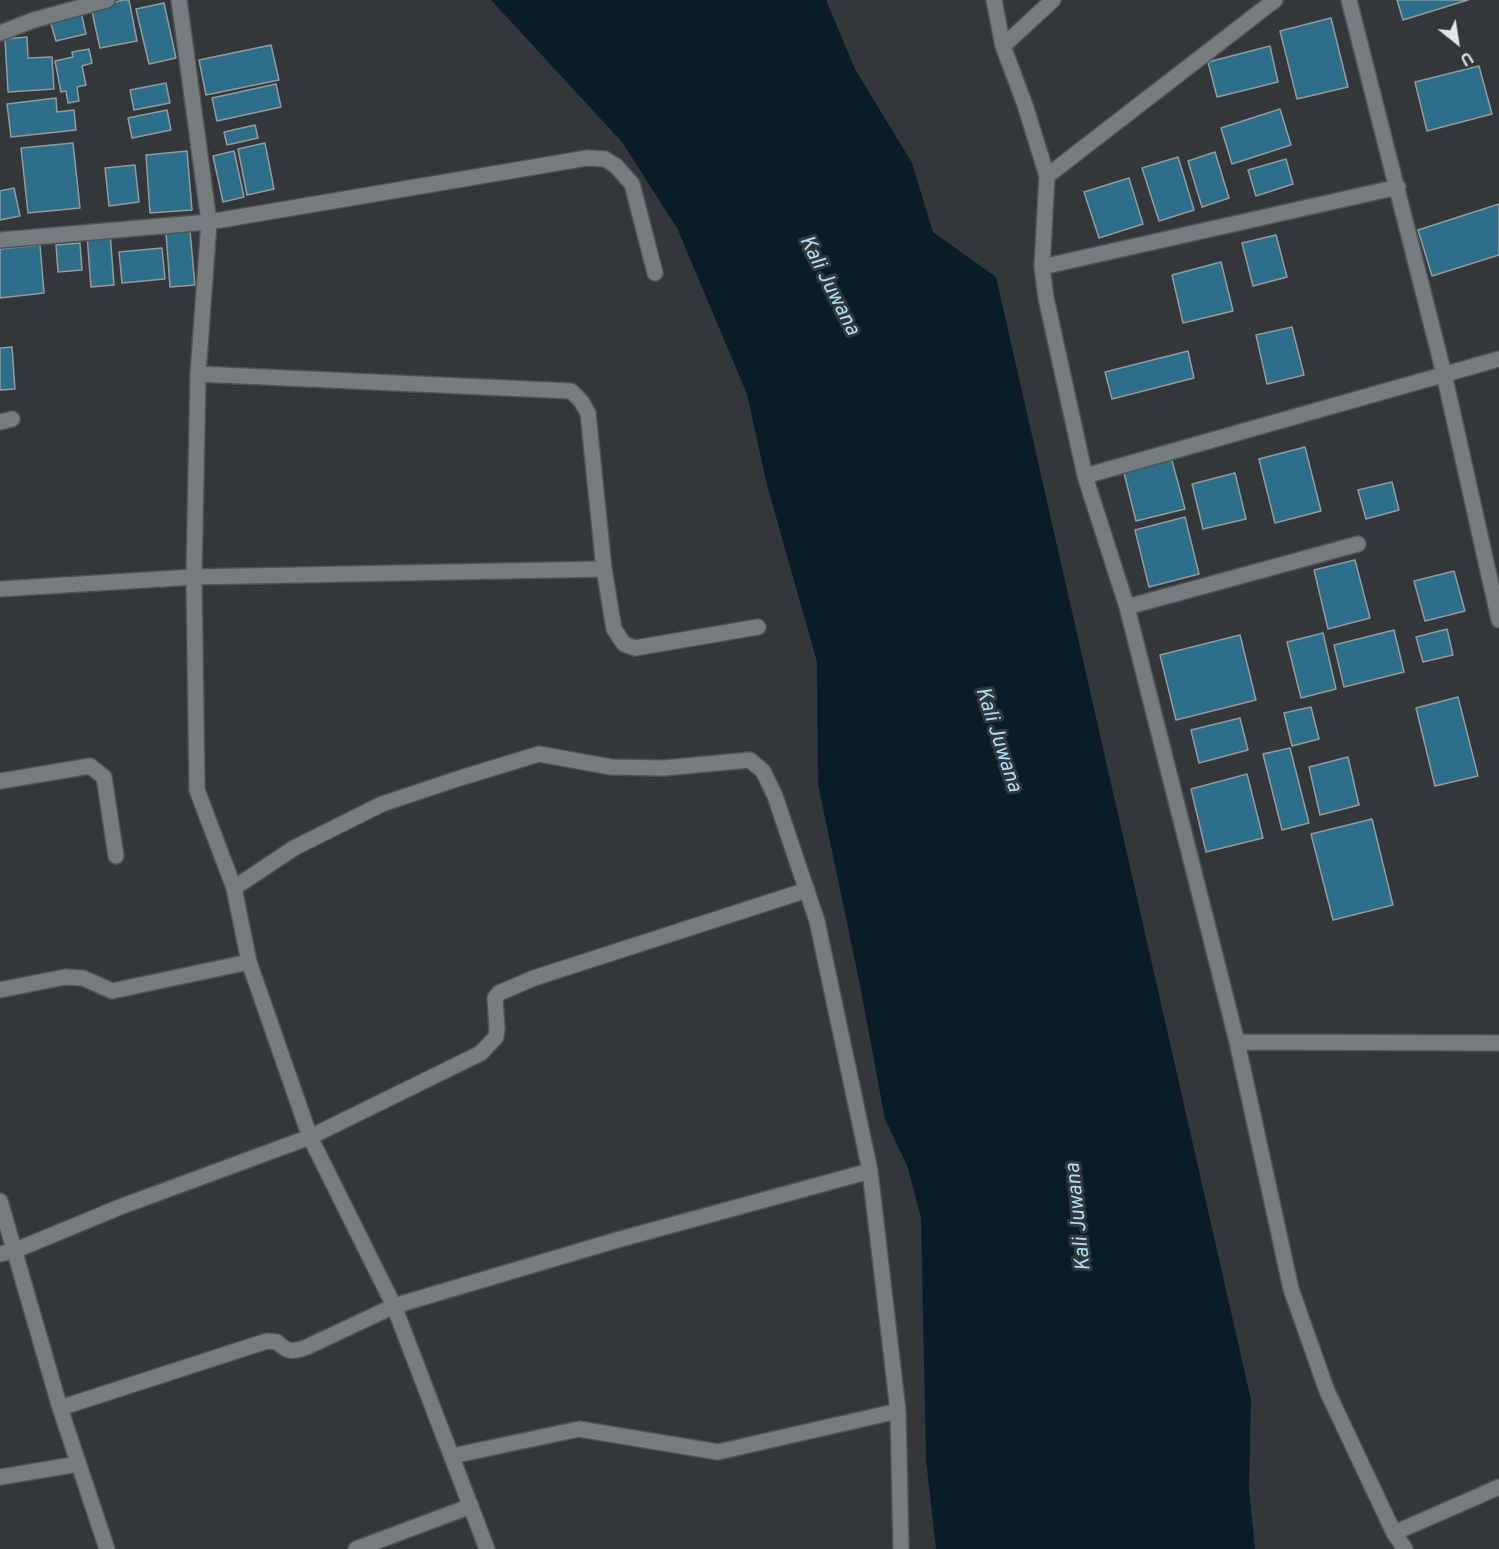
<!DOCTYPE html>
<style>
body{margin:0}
#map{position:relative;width:1499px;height:1549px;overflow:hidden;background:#333739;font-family:Overpass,sans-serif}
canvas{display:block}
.north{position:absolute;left:1427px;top:12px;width:60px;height:60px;-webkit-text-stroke:4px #333739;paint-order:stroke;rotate:150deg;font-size:16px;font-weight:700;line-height:24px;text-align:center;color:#e3e6e7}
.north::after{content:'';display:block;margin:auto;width:21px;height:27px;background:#e3e6e7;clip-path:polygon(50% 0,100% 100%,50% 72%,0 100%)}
</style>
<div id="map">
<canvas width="1499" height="1549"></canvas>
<div class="north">U</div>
</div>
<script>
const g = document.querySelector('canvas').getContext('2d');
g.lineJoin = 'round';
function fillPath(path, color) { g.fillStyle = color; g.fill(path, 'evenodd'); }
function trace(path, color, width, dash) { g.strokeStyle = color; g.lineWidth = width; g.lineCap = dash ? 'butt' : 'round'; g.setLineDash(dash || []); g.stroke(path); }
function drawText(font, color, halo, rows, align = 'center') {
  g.font = font + ' Overpass,sans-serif'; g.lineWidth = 6; g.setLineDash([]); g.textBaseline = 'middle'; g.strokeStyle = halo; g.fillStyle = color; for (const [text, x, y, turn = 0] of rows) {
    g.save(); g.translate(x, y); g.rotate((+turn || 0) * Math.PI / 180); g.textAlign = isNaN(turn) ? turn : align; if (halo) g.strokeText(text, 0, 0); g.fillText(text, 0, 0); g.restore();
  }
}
const water = new Path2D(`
 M491,0H826L855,69L912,163L933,232L996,277L1251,1400L1249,1489L1255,1549H936L926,1459L921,1218L908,1168L885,1119L860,985L818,784L817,662L767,485L747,394L677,228L622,142Z`);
const building = new Path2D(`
 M124,0H129L137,41L100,48L91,7Z
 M1397,0H1468L1403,20Z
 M164,3L176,58L149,64L136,9Z
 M81,12L86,34L56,41L50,20Z
 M1331,18L1348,87L1297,99L1280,31Z
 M27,37L28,58L52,57L54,89L8,92L5,39Z
 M271,45L279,80L206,95L199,60Z
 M1270,46L1278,82L1217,97L1208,62Z
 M89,49L92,63L82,66L86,85L77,87L79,101L68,103L66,91L61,92L55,61L73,57L72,52Z
 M1479,66L1492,114L1427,131L1415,82Z
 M166,83L170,103L134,110L130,90Z
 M276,84L281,107L217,121L212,98Z
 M56,98L57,112L74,110L76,130L11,137L7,104Z
 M1280,109L1291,145L1232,164L1221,128Z
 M167,110L171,130L132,138L128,118Z
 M255,125L258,138L227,145L224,132Z
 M73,143L80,208L28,213L21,148Z
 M265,143L274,189L247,195L238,149Z
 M187,151L192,210L150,213L146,155Z
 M234,151L244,197L223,202L213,156Z
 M1215,152L1229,198L1202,207L1188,161Z
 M1178,157L1194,210L1159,221L1142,168Z
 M1286,159L1293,184L1256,196L1248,170Z
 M135,165L139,202L109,206L105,168Z
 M1129,178L1143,224L1099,238L1084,192Z
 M14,188L20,216L0,220V191Z
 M1499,204V255L1432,276L1418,230Z
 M190,231L195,285L170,287L166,233Z
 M110,232L114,285L91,287L87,235Z
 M1276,235L1287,277L1253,286L1242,243Z
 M80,243L82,270L58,272L56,245Z
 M40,245L44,293L0,298V249Z
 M162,248L165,279L122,283L119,252Z
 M1221,262L1233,311L1183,323L1172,275Z
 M1292,327L1304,375L1267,384L1256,335Z
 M12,347L15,389L0,390V348Z
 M1188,351L1194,378L1112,399L1105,372Z
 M1305,447L1321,511L1275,523L1259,459Z
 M1171,457L1185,509L1136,521L1123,469Z
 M1235,473L1246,519L1203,529L1192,484Z
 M1392,482L1399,510L1366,519L1358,490Z
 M1185,517L1199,574L1149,587L1135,530Z
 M1355,560L1370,618L1328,629L1314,570Z
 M1454,571L1465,611L1425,621L1414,581Z
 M1447,629L1453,655L1423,662L1416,637Z
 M1394,630L1404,672L1344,687L1334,645Z
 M1323,633L1336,689L1301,698L1287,642Z
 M1240,635L1256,700L1176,720L1160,655Z
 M1458,697L1478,776L1435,786L1416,708Z
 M1311,707L1319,739L1292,746L1284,713Z
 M1240,718L1248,750L1199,763L1191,730Z
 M1290,748L1309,823L1282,830L1263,754Z
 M1348,757L1359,805L1320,815L1309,767Z
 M1247,774L1263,838L1206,852L1191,789Z
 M1372,819L1393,905L1333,920L1311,834Z`);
const street = new Path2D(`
 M179,0L209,222L198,374L194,577L197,790L234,888L249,962L310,1137L394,1306L487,1549
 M994,0L1003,46L1025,105L1047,176
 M1275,0L1047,176L1042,267L1046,298L1085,476L1127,607L1237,1042L1291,1289L1327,1391L1394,1533L1405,1549
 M1349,0L1444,374L1499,620
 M0,33L34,20L107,0
 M1003,46L1053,0
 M0,240L209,222L587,158L605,159L616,166L632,184L655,273
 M1042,267L1398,187
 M198,374L571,391L581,401L588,413L604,569L614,629L624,644L635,648L758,627
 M0,422L12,419
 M1085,476L1499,359
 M0,589L194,577L604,569
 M1127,607L1358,544
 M0,781L90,766L104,777L116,856
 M234,888L294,848L382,804L460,778L539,754L611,767L664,768L750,760L763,771L775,796L817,921L870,1171L898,1411L901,1549
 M0,990L65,977L83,978L112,991L249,962
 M1237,1042L1499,1043
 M0,1201L60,1408L107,1549
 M0,1254L16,1250L120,1207L310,1137L481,1053L496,1037L497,1029L495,998L499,993L534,978L807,890
 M60,1408L267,1341L277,1342C288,1353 293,1352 307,1347L394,1306L617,1240L870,1171
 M452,1456L579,1429L718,1452L898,1411
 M0,1477L78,1464
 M1394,1533L1499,1487
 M356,1549L471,1506`);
const waterNames = [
 ["Kali Juwana",828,286,63],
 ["Kali Juwana",997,740,72],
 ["Kali Juwana",1080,1217,-96]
];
fillPath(water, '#081d25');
fillPath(building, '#2d6f8a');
trace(building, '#959a9d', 1.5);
trace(street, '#4e5354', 18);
trace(street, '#777c7e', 15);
drawText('italic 21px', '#aae0f9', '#333739', waterNames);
</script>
